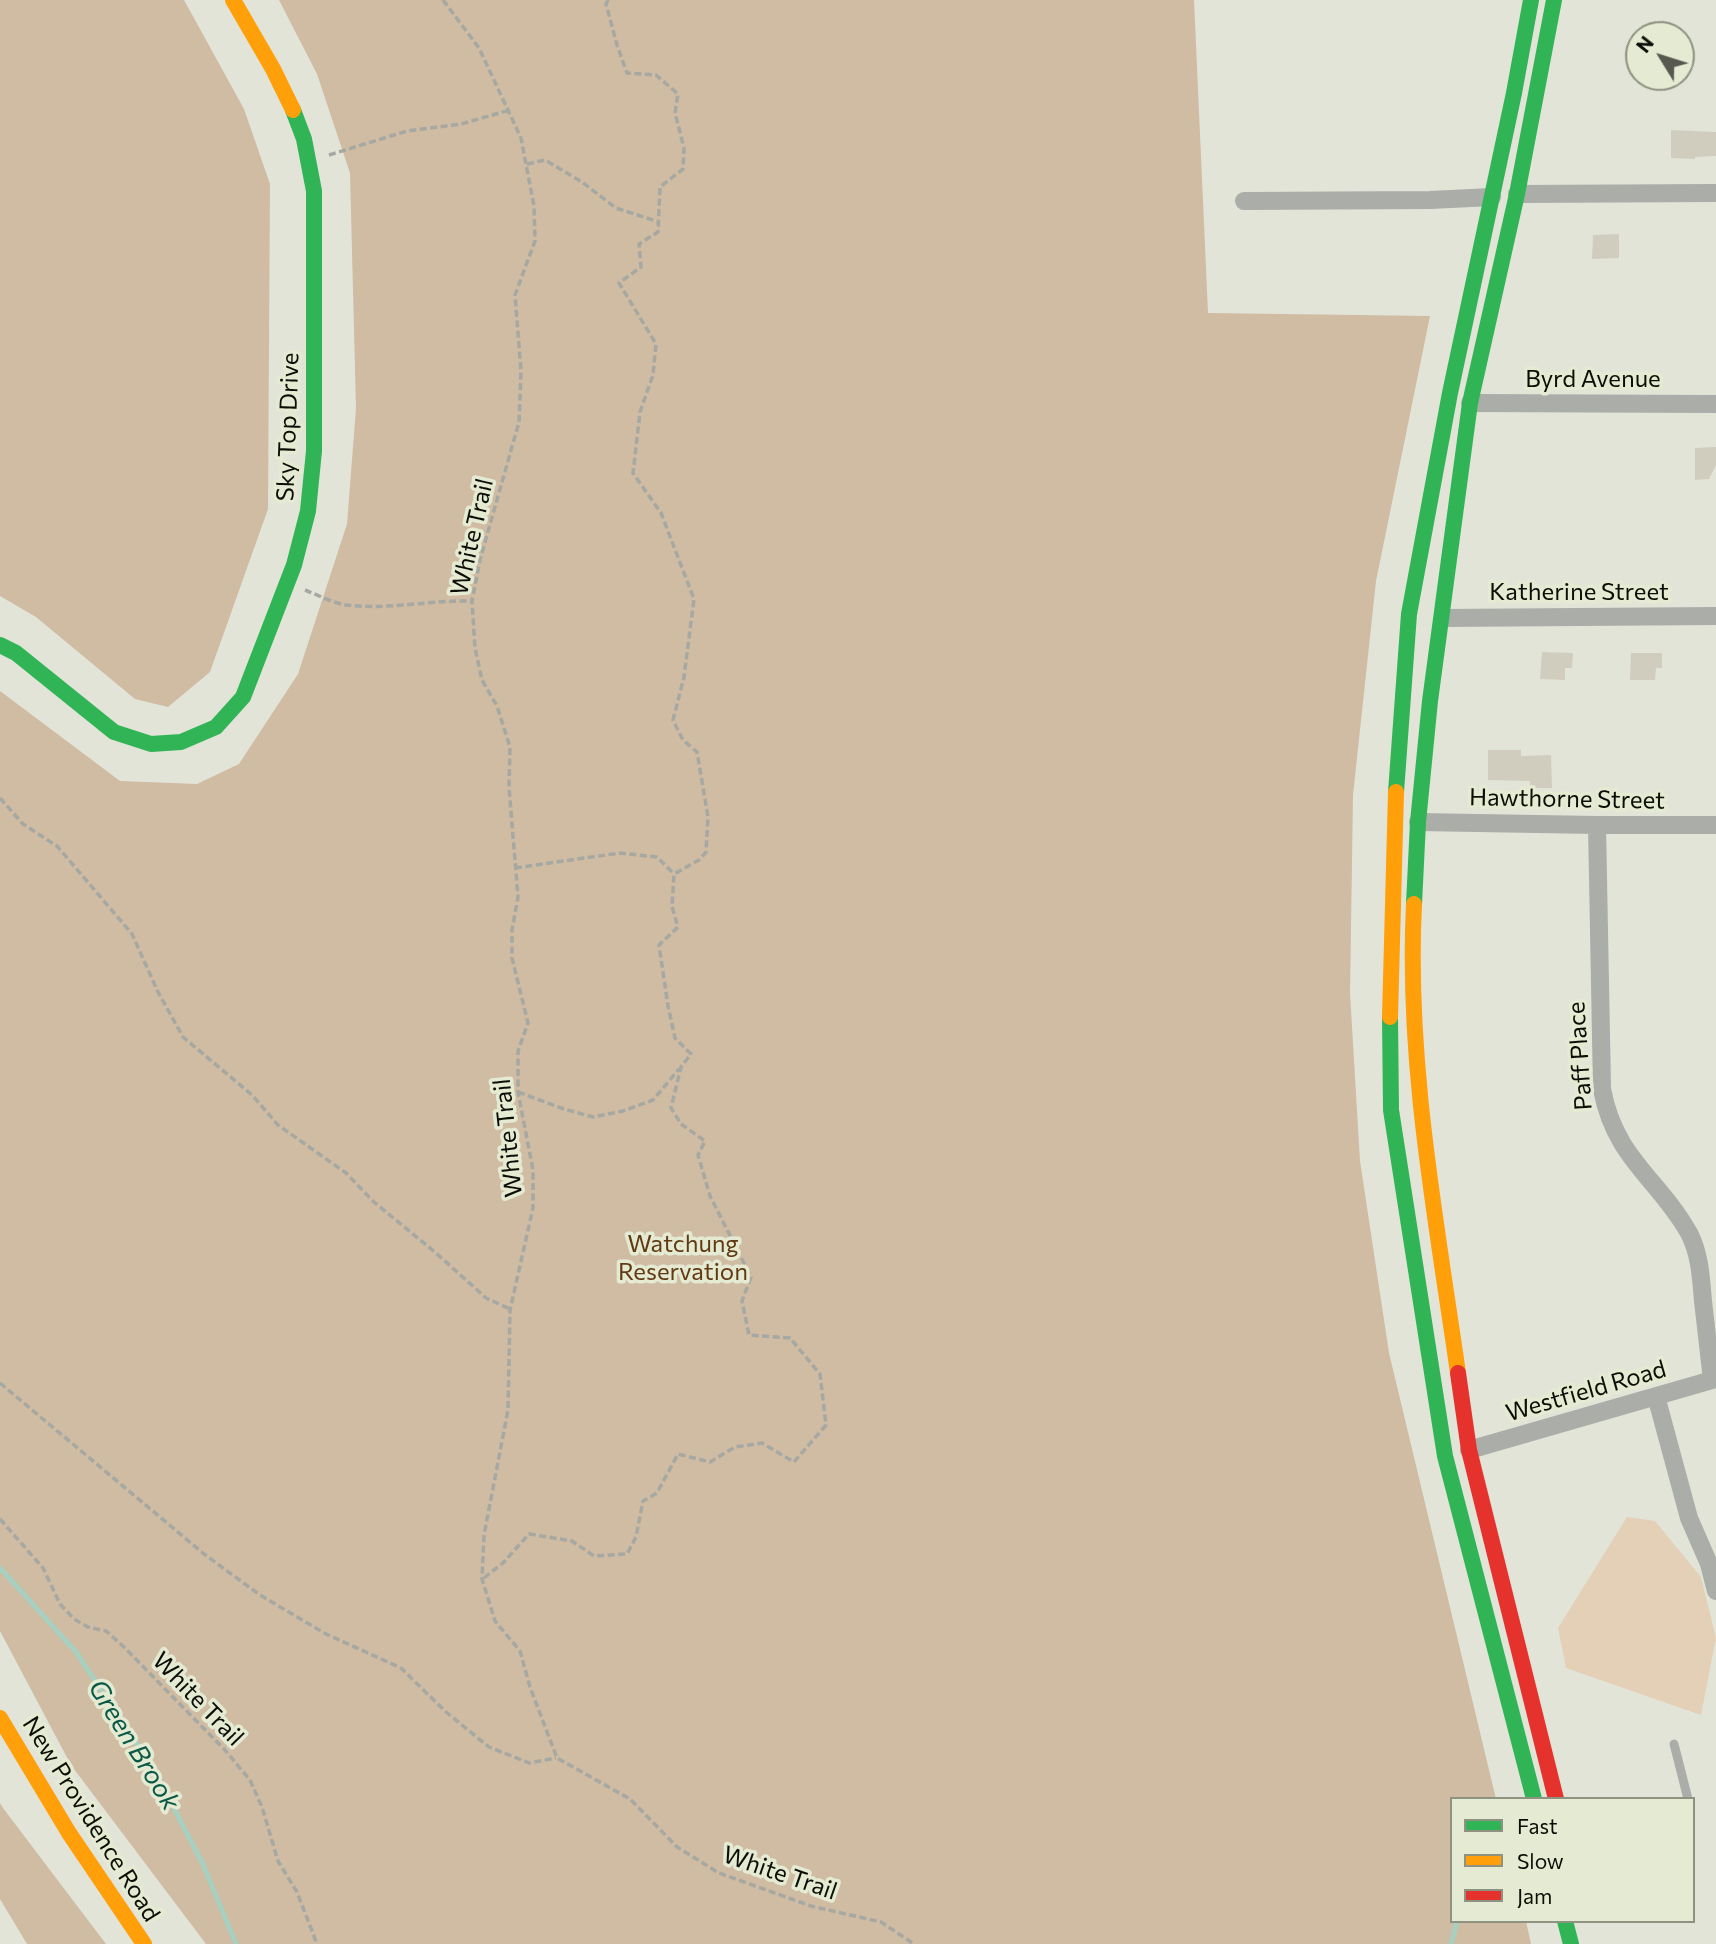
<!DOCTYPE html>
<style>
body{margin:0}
#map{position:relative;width:1716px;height:1944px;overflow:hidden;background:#e2e4d8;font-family:Commissioner,sans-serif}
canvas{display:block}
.legend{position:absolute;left:1450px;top:1797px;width:245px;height:126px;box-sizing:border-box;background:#e5ead2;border:2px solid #8e9280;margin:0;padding:9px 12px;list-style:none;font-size:21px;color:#0c0e06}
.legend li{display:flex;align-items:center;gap:14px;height:35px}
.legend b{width:35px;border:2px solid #8e9280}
.north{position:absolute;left:1625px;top:21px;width:70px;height:70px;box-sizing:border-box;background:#e5ead2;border:2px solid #8e9280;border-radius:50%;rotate:308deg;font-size:19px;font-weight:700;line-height:28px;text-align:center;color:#0c0e06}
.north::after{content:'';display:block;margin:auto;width:24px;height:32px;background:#575950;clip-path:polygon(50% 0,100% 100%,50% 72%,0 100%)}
</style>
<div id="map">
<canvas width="1716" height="1944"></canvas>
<ul class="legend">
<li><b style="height:9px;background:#30b455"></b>Fast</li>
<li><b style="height:9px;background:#ff9f0a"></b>Slow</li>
<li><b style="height:9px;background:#e5322d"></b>Jam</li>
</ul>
<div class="north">N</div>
</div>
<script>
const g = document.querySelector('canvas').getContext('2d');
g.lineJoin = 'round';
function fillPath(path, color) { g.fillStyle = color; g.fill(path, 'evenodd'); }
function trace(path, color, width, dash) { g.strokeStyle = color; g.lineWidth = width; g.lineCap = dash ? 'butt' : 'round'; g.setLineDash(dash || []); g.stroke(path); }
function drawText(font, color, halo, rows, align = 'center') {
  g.font = font + ' Commissioner,sans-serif'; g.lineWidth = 7; g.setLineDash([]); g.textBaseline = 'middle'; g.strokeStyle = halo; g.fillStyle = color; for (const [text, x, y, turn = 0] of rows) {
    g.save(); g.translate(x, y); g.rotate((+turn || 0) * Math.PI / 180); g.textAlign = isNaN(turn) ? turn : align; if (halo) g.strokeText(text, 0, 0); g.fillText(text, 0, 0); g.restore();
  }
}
const green = new Path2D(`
 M1627,1517L1655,1521L1701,1577L1716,1638L1701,1715L1566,1668L1558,1628Z`);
const forest = new Path2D(`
 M0,0H184L244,109L270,184L268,509L210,672L168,707L135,699L36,617L0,596Z
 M279,0H1194L1208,313L1430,316L1376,581L1353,795L1350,993L1360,1161L1389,1353L1496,1799H1452V1921H1526L1531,1944H206L71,1765L0,1631V691L120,781L197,784L239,764L298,674L347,524L356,408L350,173L317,74Z
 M0,1803L3,1808L106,1944H27L0,1899Z`);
const stream = new Path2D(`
 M0,1568L76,1652L152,1767L202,1862L236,1944
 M1451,1944L1457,1921`);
const building = new Path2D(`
 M1671,130L1716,132V156L1695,157V159L1671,158Z
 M1619,234V258L1592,259L1593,235Z
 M1716,447V465L1709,479L1695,480V448Z
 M1542,652L1573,653L1572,668H1565V680L1540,679Z
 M1631,653H1662V668H1656L1655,680H1630Z
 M1488,750H1521V756L1551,755L1552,788H1530V781L1488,780Z`);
const path = new Path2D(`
 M443,0L479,48L521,138L534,206L535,241L515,295L521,371L519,422L480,560L472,601L475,648L482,680L497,706L510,747L509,787L518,897L512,930V958L528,1023L518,1051V1092L533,1170V1208L510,1310L508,1410L484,1535L482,1579L495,1621L520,1651L530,1687L557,1758L630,1799L677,1847L719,1873L811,1906L881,1922L914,1944
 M329,155L407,131L461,124L510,110
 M527,164L545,160L582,182L616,208L659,222
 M305,590C318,595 333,603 346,605C388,610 430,600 472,601
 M0,798L23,824L57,846L132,934L158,992L183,1037L252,1095L278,1125L346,1173L374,1202L436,1253L486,1298L510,1309
 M515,868L620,853L657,857L674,874
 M518,1092L564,1109L593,1117L623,1111L653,1100L679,1069
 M0,1383L204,1554L260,1595L326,1634L401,1668L446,1712L489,1747L529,1763L556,1758
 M0,1519L43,1568L60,1604L74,1619L88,1627L106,1631L124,1647L224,1749L250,1780L262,1807L278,1861L297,1892L317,1944
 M484,1578L503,1563L529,1534L572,1541L594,1556L627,1554L636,1537L643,1501L657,1493L678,1454L710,1462L735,1447L762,1443L794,1462L826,1425L820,1374L790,1338L749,1335L742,1301L751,1277L710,1196L698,1155L705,1141L681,1124L671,1108L681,1067L691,1054L675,1038L668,1006L659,945L678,927L672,907L674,874L699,860L706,852L708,817L697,752L683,740L673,720L684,677L694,599L661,513L633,473L640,412L653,375L656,344L619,283L641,267L639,244L658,232L660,187L683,169L684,148L675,113L678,94L656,75L627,73L617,45L606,4L608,0`);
const lane = new Path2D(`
 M1674,1744L1688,1799`);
const street = new Path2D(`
 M1517,194L1716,193
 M1244,201L1430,200L1492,197
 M1470,403L1716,404
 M1443,618L1716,616
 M1418,822L1597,825H1716
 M1597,825L1602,1089C1615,1159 1658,1178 1689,1233C1700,1254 1701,1278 1703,1301C1706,1327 1709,1354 1712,1380
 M1656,1396L1689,1518L1709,1564L1716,1591
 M1469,1450L1716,1379`);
const fast = new Path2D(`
 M0,645L16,653L114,732L151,744L181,742L216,727L243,697L294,565L308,511L314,451V191L304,139L293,110
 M1396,792L1409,614L1450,393L1514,93L1531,0
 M1414,904L1418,822L1430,701L1470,403L1517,194L1554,0
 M1390,1017L1391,1110L1445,1456L1534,1799
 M1565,1921L1571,1944`);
const slow = new Path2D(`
 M233,0L273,69L293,110
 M1414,904C1406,1062 1436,1218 1458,1373
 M1390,1017L1396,792
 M0,1718L69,1833L144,1944`);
const jam = new Path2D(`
 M1458,1373L1469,1450L1556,1799`);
const streetNames = [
 ["Byrd Avenue",1593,379],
 ["Sky Top Drive",288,427,-88],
 ["White Trail",472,537,-77],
 ["Katherine Street",1579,592],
 ["Hawthorne Street",1567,799,1],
 ["Paff Place",1580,1056,-94],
 ["White Trail",508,1138,-96],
 ["Westfield Road",1586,1391,-16],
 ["White Trail",198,1699,46],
 ["New Providence Road",91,1819,58],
 ["White Trail",780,1873,19]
];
const parkNames = [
 ["Watchung",683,1244],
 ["Reservation",683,1272]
];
const waterNames = [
 ["Green Brook",134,1745,58]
];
fillPath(green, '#e4cfb7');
fillPath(forest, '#d0bba3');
trace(stream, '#a7d0c0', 5);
fillPath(building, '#d0cdbe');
trace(path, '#a6a8a2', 3.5, [7, 3.5]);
trace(lane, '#aaada8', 9);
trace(street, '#aaada8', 18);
trace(fast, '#30b455', 16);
trace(slow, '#ff9f0a', 16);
trace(jam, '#e5322d', 16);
drawText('24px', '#0c0e06', '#e5ead2', streetNames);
drawText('24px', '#613912', '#e5ead2', parkNames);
drawText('italic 26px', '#0a5946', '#e5ead2', waterNames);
</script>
